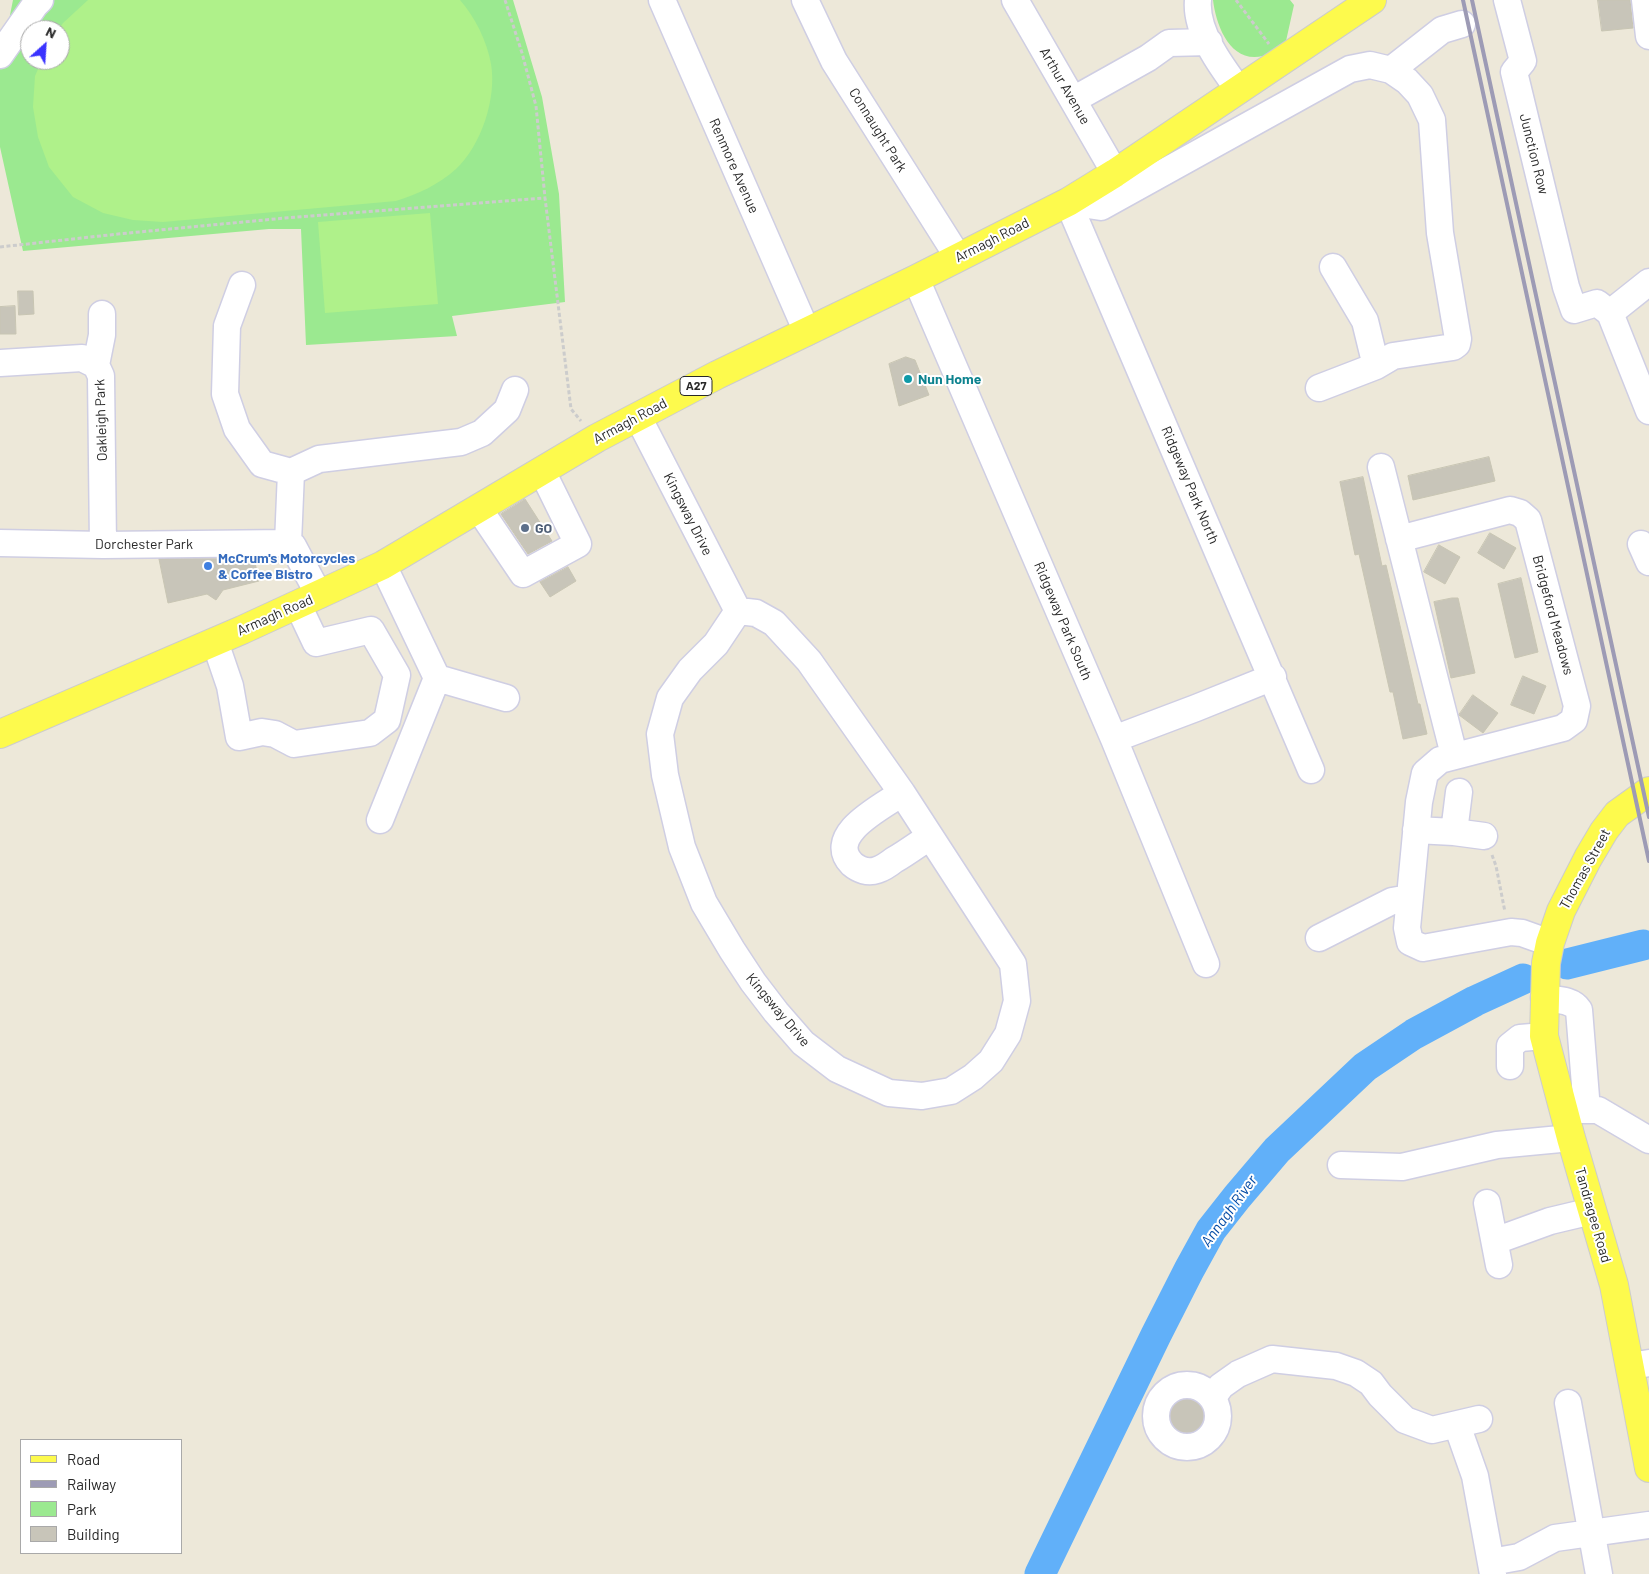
<!DOCTYPE html>
<style>
body{margin:0}
#map{position:relative;width:1649px;height:1574px;overflow:hidden;background:#ede8d9;font-family:Barlow,sans-serif}
canvas{display:block}
.legend{position:absolute;left:20px;top:1439px;width:162px;height:115px;box-sizing:border-box;background:#fff;border:1px solid #a9a9a9;margin:0;padding:6px 9px;list-style:none;font-size:15px;color:#292929}
.legend li{display:flex;align-items:center;gap:10px;height:25px}
.legend b{width:25px;border:1px solid #a9a9a9}
.north{position:absolute;left:20px;top:20px;width:50px;height:50px;box-sizing:border-box;background:#fff;border:1px solid #a9a9a9;border-radius:50%;rotate:26deg;font-size:14px;font-weight:700;line-height:20px;text-align:center;color:#292929}
.north::after{content:'';display:block;margin:auto;width:18px;height:22px;background:#3a33ff;clip-path:polygon(50% 0,100% 100%,50% 72%,0 100%)}
</style>
<div id="map">
<canvas width="1649" height="1574"></canvas>
<ul class="legend">
<li><b style="height:6px;background:#fdfa4d"></b>Road</li>
<li><b style="height:6px;background:#9d9bb5"></b>Railway</li>
<li><b style="height:14px;background:#9be990"></b>Park</li>
<li><b style="height:14px;background:#c8c5b9"></b>Building</li>
</ul>
<div class="north">N</div>
</div>
<script>
const g = document.querySelector('canvas').getContext('2d');
g.lineJoin = 'round';
function fillPath(path, color) { g.fillStyle = color; g.fill(path, 'evenodd'); }
function trace(path, color, width, dash) { g.strokeStyle = color; g.lineWidth = width; g.lineCap = dash ? 'butt' : 'round'; g.setLineDash(dash || []); g.stroke(path); }
function drawText(font, color, halo, rows, align = 'center') {
  g.font = font + ' Barlow,sans-serif'; g.lineWidth = 4; g.setLineDash([]); g.textBaseline = 'middle'; g.strokeStyle = halo; g.fillStyle = color; for (const [text, x, y, turn = 0] of rows) {
    g.save(); g.translate(x, y); g.rotate((+turn || 0) * Math.PI / 180); g.textAlign = isNaN(turn) ? turn : align; if (halo) g.strokeText(text, 0, 0); g.fillText(text, 0, 0); g.restore();
  }
}
const green = new Path2D(`
 M13,0H513L542,97L559,194L565,302L452,316L457,336L306,345L301,229H269L23,251L0,147V46L8,25ZM30,30H60V60H30Z
 M1213,0H1290L1294,5L1286,41C1279,46 1271,54 1263,56C1230,64 1216,25 1213,0Z`);
const pitch = new Path2D(`
 M88,0H460C475,17 487,41 491,64C497,98 481,146 456,169C438,185 418,194 396,201L163,222L133,220L103,213L73,197L49,167L38,137L33,107L35,76L42,60H60V30H58L63,23Z
 M430,213L438,304L325,313L318,222Z`);
const river = new Path2D(`
 M1567,964L1643,945
 M1040,1574L1156,1335L1189,1270L1211,1230L1237,1197L1277,1150L1365,1067L1414,1034L1475,1001L1523,979`);
const building = new Path2D(`
 M1598,0H1630L1633,28L1602,31Z
 M18,291H33L34,314L19,315Z
 M15,306L16,334H0V307Z
 M906,357L915,360L929,395L899,406L889,364Z
 M1489,457L1495,481L1413,500L1408,476Z
 M1363,477L1382,566L1386,565L1418,704H1420L1427,734L1403,739L1393,692H1390L1359,554L1355,555L1340,482Z
 M525,499L552,541L528,554L501,514Z
 M1490,533L1516,548L1504,569L1478,553Z
 M1439,545L1460,557L1445,584L1424,572Z
 M254,558L259,581L223,590L216,600L207,594L168,603L159,559Z
 M568,567L576,581L550,597L540,582Z
 M1521,578L1538,652L1515,658L1498,584Z
 M1452,598H1458L1475,673L1451,678L1434,602Z
 M1523,676L1546,686L1534,714L1511,705Z
 M1473,695L1498,713L1483,733L1459,715Z
 M1187,1393L1198,1396L1200,1404L1204,1409L1209,1411L1210,1419L1208,1427L1203,1433L1197,1438L1189,1440L1181,1439L1174,1436L1164,1424L1163,1417L1164,1409L1173,1397L1180,1394Z`);
const path = new Path2D(`
 M505,0L522,53L536,106L545,198
 M1236,0L1269,44
 M0,247L118,234L285,218L545,198L571,409L581,421
 M1492,855L1496,866L1505,912`);
const minor = new Path2D(`
 M662,0L807,332
 M805,0L834,61L958,257
 M1015,0L1115,173
 M1198,0C1195,31 1221,66 1239,90
 M1507,0L1523,61L1514,72L1566,287L1574,310L1597,303L1610,313
 M1645,0L1649,36
 M0,55L35,5L40,0
 M1391,70L1442,30L1462,24
 M1073,100L1148,58L1169,43L1209,42
 M1068,202L1101,207L1350,69L1370,65L1391,70L1407,81L1420,95L1432,120L1440,233L1458,339L1457,344L1453,347L1393,356L1376,366L1319,388
 M1068,202L1311,770
 M1333,267L1365,321L1376,366
 M916,279L1114,739L1206,964
 M1649,282L1610,313L1649,411
 M242,285L227,326L225,394L237,429L262,464L291,472
 M0,363L82,358L96,365L101,376L103,545
 M96,365L102,335V314
 M638,417L738,611L756,613L774,623L809,661L902,793L1013,964L1017,1001L1008,1034L991,1061L973,1077L951,1091L922,1096L889,1093L837,1069L803,1043L776,1012L753,982L732,950L704,903L682,847L665,775L660,734L670,698L690,670L716,644L738,611
 M1381,467L1454,755
 M479,509L523,574L578,544L542,471
 M1399,539L1510,510L1520,513L1528,520L1577,706L1574,720L1563,728L1440,760L1425,773L1419,802L1407,928L1410,942L1423,948L1511,932L1522,933L1550,943
 M0,543L103,545L288,543L293,546L319,595
 M288,543L291,472L319,459L461,442L482,433L507,410L515,390
 M1641,544L1649,562
 M215,642L230,686L239,737L262,732L275,734L294,744L370,733L387,720L397,675L371,630L316,643L298,605
 M437,678L506,698
 M1114,739L1196,708L1273,677
 M902,793C882,807 824,835 852,864C859,870 868,873 877,870C883,868 889,864 894,860C906,853 917,845 929,837
 M380,820L437,678L383,565
 M1416,830L1454,832L1484,836
 M1454,832L1459,792
 M1319,938L1392,901L1409,898
 M1544,998C1556,1000 1572,999 1579,1010L1587,1110
 M1510,1066V1046L1520,1038L1544,1036
 M1572,1110H1598L1649,1140
 M1341,1165L1402,1167L1497,1145L1571,1138
 M1487,1203L1499,1265
 M1495,1241L1550,1221L1592,1211
 M1630,1366L1649,1363
 M1156 1416a31 31 0 1 1 62 0a31 31 0 1 1-62 0Z
 M1213,1397L1221,1386L1238,1374L1272,1359L1336,1366L1356,1373L1371,1383L1380,1395L1405,1420L1432,1430L1479,1419
 M1568,1403L1599,1574
 M1457,1425L1475,1476L1493,1574
 M1491,1562L1519,1557L1555,1538L1649,1525`);
const major = new Path2D(`
 M0,734L242,630L383,565L597,438L717,375L916,279L1068,202L1115,173L1372,0
 M1649,791L1617,814L1604,831L1588,858L1561,911L1550,943L1546,963L1544,1036L1571,1138L1614,1285L1649,1468`);
const rail = new Path2D(`
 M1463,0L1649,861
 M1472,0L1649,817`);
const markers = [
 [908,379,5,"#0f9aa8"],
 [525,528,5,"#5c6f8a"],
 [208,566,5,"#3f7fe0"]
];
const shields = [
 [696,386,32]
];
const shieldNames = [
 ["A27",696,386]
];
const streetNames = [
 ["Arthur Avenue",1065,86,60],
 ["Connaught Park",878,130,58],
 ["Junction Row",1534,154,76],
 ["Renmore Avenue",734,166,66],
 ["Armagh Road",992,240,-27],
 ["Oakleigh Park",101,420,-92],
 ["Armagh Road",630,421,-28],
 ["Ridgeway Park North",1190,485,67],
 ["Kingsway Drive",688,514,63],
 ["Dorchester Park",144,544],
 ["Armagh Road",275,615,-24],
 ["Bridgeford Meadows",1553,615,75],
 ["Ridgeway Park South",1063,621,67],
 ["Thomas Street",1585,869,-61],
 ["Kingsway Drive",778,1010,50],
 ["Tandragee Road",1593,1215,74]
];
const cultureNames = [
 ["Nun Home",918,379]
];
const serviceNames = [
 ["GO",535,528]
];
const shopNames = [
 ["McCrum's Motorcycles",218,558],
 ["& Coffee Bistro",218,574]
];
const waterNames = [
 ["Annagh River",1229,1211,-54]
];
fillPath(green, '#9be990');
fillPath(pitch, '#aff18a');
trace(river, '#61b0f9', 31);
fillPath(building, '#c8c5b9');
trace(building, '#c8c5b3', 1);
trace(minor, '#cfcee3', 29);
trace(major, '#ccc', 30);
trace(path, '#ccc', 3, [4, 2.5]);
trace(minor, '#fff', 26);
trace(major, '#fdfa4d', 28);
trace(rail, '#9d9bb5', 4);
for (const [x, y, r, color] of markers) { const dot = new Path2D(); dot.arc(x, y, r, 0, 2 * Math.PI); g.fillStyle = color; g.fill(dot); trace(dot, '#fff', 2); }
for (const [x, y, w] of shields) { const box = new Path2D(); box.roundRect(x - w / 2, y - 9.5, w, 19, 4); g.fillStyle = '#fff'; g.fill(box); trace(box, '#292929', 1); }
drawText('bold 12px', '#292929', null, shieldNames);
drawText('14px', '#292929', '#fff', streetNames);
drawText('bold 14px', '#0d838f', '#fff', cultureNames, 'left');
drawText('bold 14px', '#4e5e75', '#fff', serviceNames, 'left');
drawText('bold 14px', '#366cbe', '#fff', shopNames, 'left');
drawText('italic 15px', '#0149a4', '#fff', waterNames);
</script>
